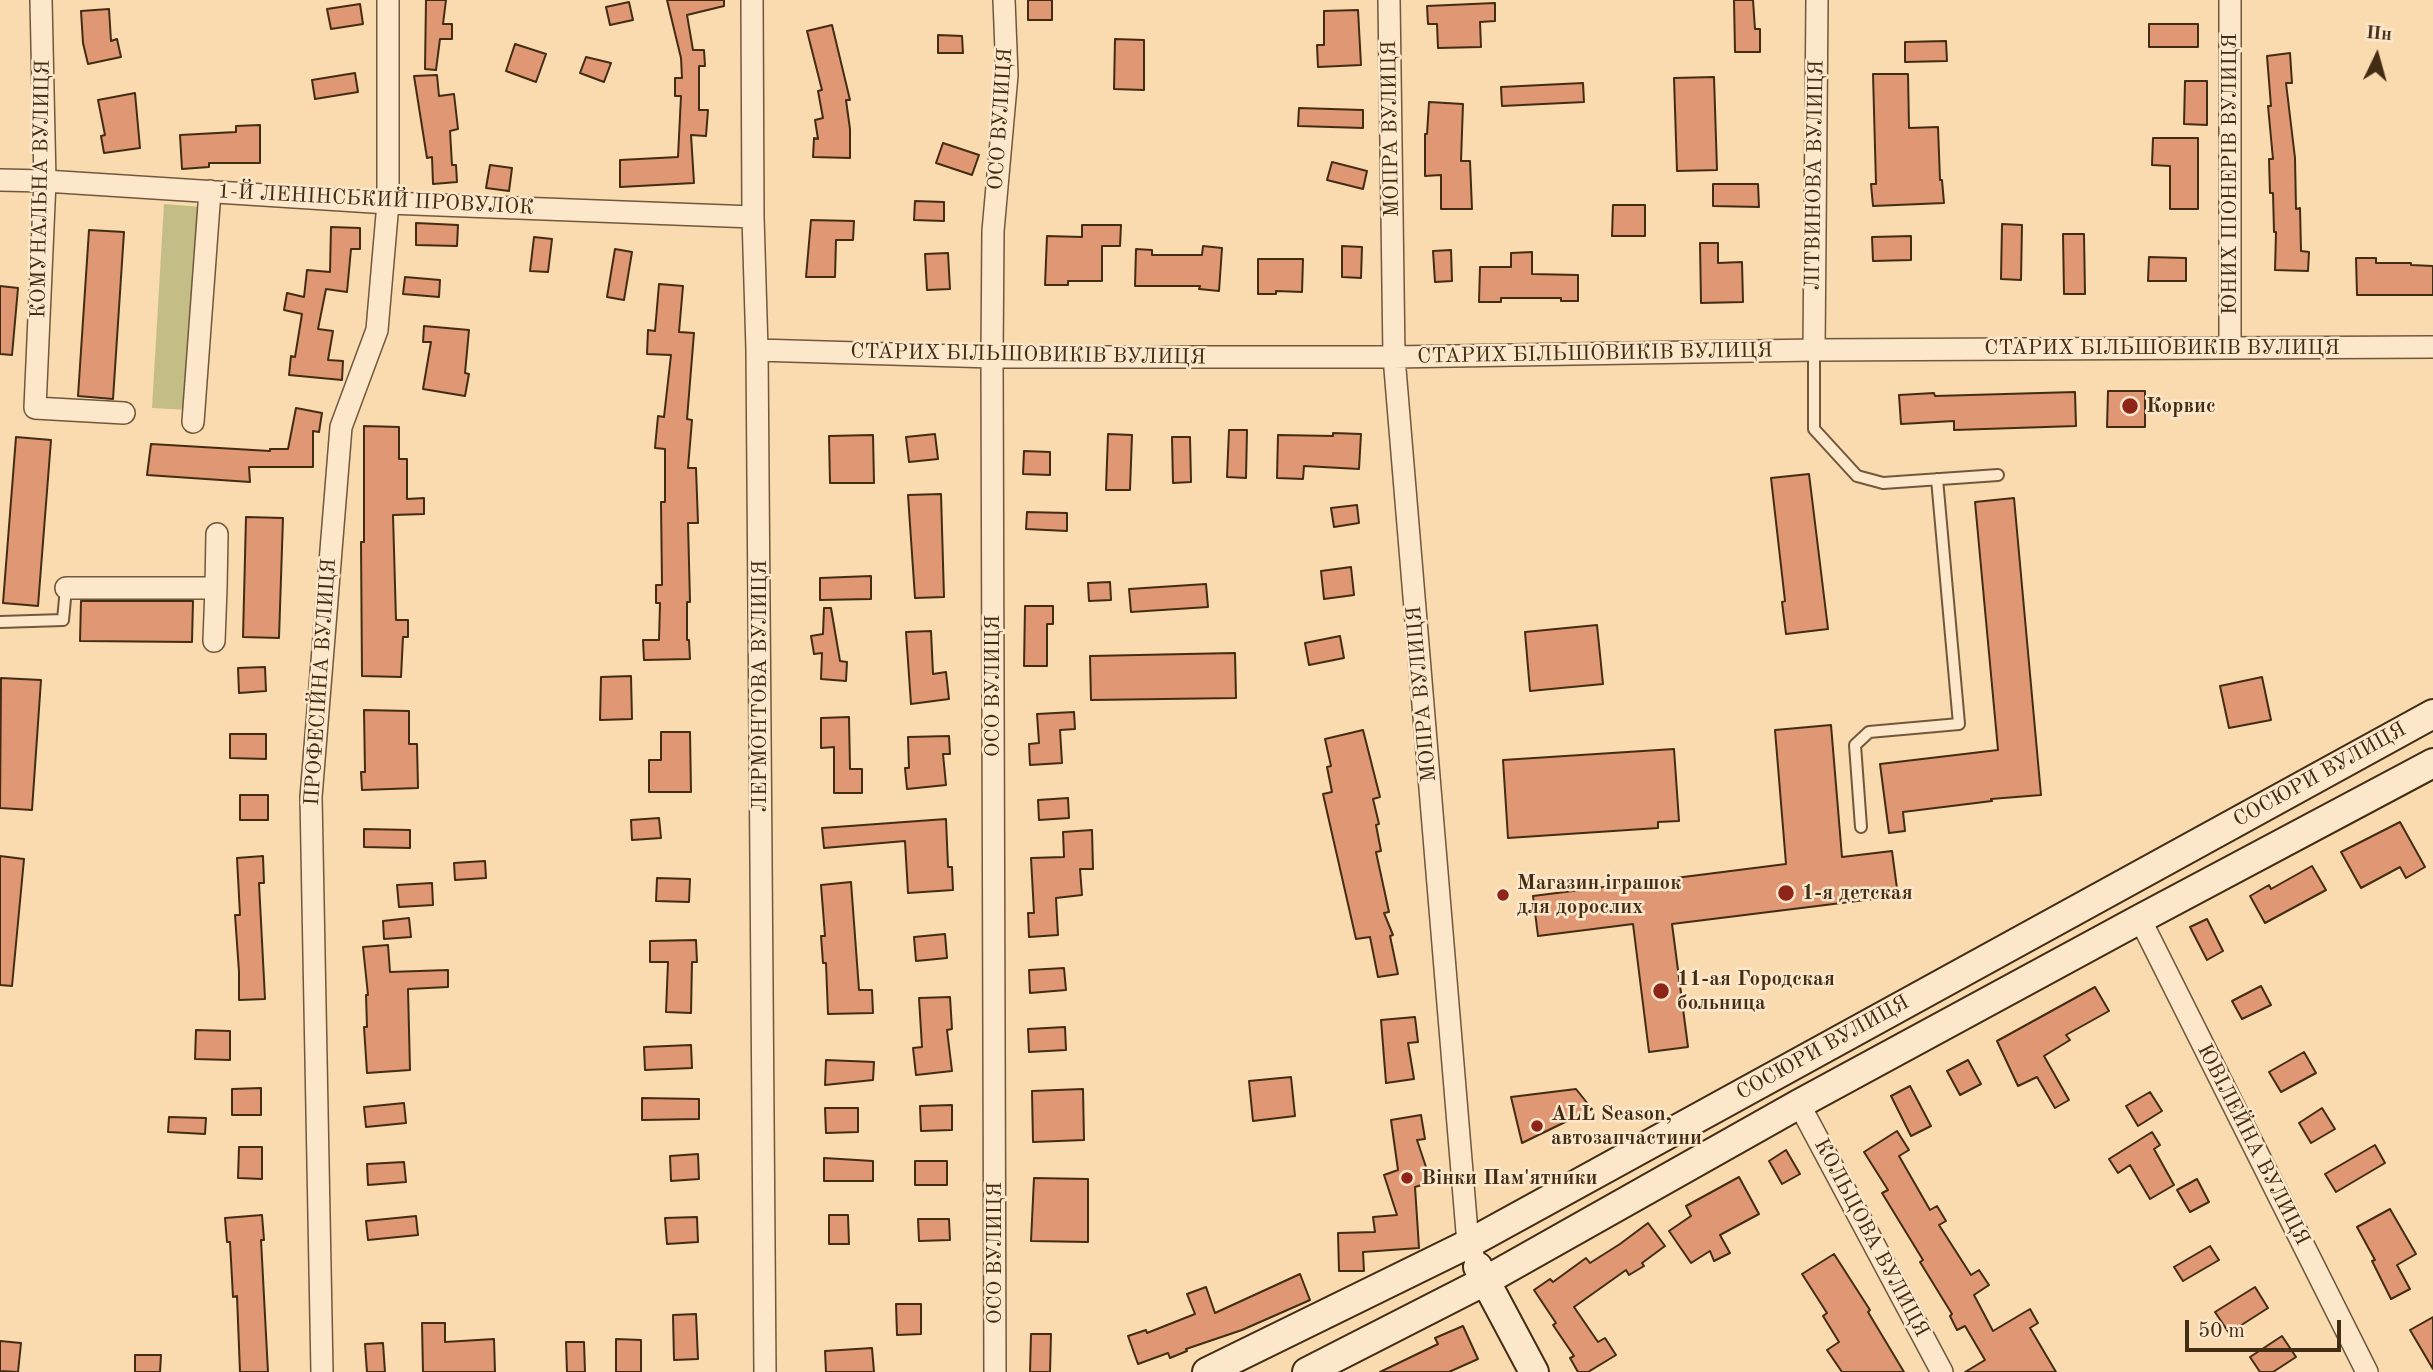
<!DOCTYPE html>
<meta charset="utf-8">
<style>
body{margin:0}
#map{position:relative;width:2433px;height:1372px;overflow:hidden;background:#fadaaf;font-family:"Old Standard TT",serif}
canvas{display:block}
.north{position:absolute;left:2342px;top:21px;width:70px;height:70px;-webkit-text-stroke:5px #fce7cb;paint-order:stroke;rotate:5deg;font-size:19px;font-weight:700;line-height:28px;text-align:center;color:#422c14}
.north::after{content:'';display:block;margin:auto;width:24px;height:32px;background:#422c14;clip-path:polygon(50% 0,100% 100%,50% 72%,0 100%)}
.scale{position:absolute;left:2185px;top:1320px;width:156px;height:32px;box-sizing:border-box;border:4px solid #422c14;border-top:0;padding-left:9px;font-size:21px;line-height:24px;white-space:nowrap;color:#422c14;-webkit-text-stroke:5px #fce7cb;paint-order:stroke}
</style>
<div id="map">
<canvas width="2433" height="1372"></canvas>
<div class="north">Пн</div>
<div class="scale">50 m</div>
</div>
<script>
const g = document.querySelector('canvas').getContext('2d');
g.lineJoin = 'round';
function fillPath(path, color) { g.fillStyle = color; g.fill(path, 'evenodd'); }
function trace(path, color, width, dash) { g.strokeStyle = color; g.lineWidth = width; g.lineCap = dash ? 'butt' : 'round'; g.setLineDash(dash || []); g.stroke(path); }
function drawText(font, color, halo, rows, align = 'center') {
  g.font = font + ' "Old Standard TT",serif'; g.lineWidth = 5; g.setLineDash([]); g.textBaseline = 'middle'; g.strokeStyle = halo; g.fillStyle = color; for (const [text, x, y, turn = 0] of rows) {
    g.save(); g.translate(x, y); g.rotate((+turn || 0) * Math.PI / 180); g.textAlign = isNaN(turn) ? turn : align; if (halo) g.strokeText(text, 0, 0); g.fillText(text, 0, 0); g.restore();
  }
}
const green = new Path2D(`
 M164,204L203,207L188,410L152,408Z`);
const building = new Path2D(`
 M426,0H446L443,24H452V39H440L436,70L425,69Z
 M667,0H724V6L687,15L693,50H704L705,66H699V110H708L706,136L691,135L694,183L620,187V160L678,157L681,96H675V78H682L681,58Z
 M1028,0H1052V20H1028Z
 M1734,0H1753L1755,29H1760V52H1735Z
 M629,2L633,20L610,25L606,7Z
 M1495,3V21L1480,22L1481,47L1438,48L1437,24H1428L1427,6Z
 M360,4L363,24L331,29L327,9Z
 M109,9L111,41L117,39L121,57L88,64L83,43L81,11Z
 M1358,10L1361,65L1318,67L1317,45H1324V11Z
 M2149,24H2198V47H2149Z
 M832,25L850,100H846L850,129V158L813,157L814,138L818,139L815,120L823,118L818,91L822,90L807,31Z
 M938,35L962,36L963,53H938Z
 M1115,39L1144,40V90L1114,89Z
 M1946,41L1947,61L1905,62V42Z
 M515,44L546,54L536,82L506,71Z
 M2290,53L2292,83H2286L2295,158L2296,209L2300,208L2301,251L2309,252L2308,271L2275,270L2276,232H2274L2273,193H2270L2269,159H2273L2268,106H2271L2267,56Z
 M586,57L611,63L604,82L580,73Z
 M355,73L358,92L315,99L312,80Z
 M1873,74H1908L1909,128L1938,127L1940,180H1942L1944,203L1873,206L1871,184H1876Z
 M437,75L439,96L454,94L458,129L450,131L452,165H456L457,182L433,184L432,157L427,158L414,76Z
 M1714,77L1717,170L1677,171L1674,78Z
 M2185,81H2207V125L2184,124Z
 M1583,83L1584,102L1502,106L1501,87Z
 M135,93L140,148L104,153L101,136L105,135L98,100Z
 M1429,102L1463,104L1461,161H1470L1472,209H1441V175L1425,176V134H1427Z
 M1299,108L1363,110V128L1298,126Z
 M260,125V163H209V167L182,169L180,135L236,132V126Z
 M2153,138H2198V209H2170V166L2152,165Z
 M943,143L979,155L972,175L936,163Z
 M1332,162L1367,171L1363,189L1327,180Z
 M490,165L512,168L509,191L486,188Z
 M1713,184H1758L1759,207L1713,206Z
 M915,201L944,202V221L914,220Z
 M1613,205H1645V236H1612Z
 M811,220L854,221L853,240H836L835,277H806Z
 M416,223L458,225L457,246L416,245Z
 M2002,224L2022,225L2021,280L2001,279Z
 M1082,225H1121L1120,246H1102V281H1068V285H1045L1047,236L1082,237Z
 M331,227L360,228V249H351L347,292L326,289L318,329L333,331L328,360L343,361L342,380L289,375L291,356L295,357L302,314L284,310L287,293L304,297L307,270L330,272Z
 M89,230L124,232L113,399L78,396Z
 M2063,234H2084L2085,294H2064Z
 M1911,236V260L1873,261L1872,237Z
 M534,237L552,239L548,272L530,271Z
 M1700,243H1718V263L1742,262L1743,302L1701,303Z
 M1203,246L1222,248L1219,291L1199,289L1200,286H1135L1136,249L1152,250V255H1202Z
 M1342,246L1362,247L1361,278L1342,277Z
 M615,249L632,252L624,300L607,297Z
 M1451,250L1452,281L1435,282L1433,251Z
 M1532,252V274L1578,275V301H1561V298H1501V302H1479L1480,267H1511V253Z
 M948,253L950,289L927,290L925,254Z
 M2149,257L2186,258V281H2148Z
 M2356,258H2376V263H2411V265L2433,266V295H2357Z
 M1258,259H1303L1302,292L1276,291V294H1258Z
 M405,277L440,280L439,297L403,294Z
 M659,284L683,286L679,332L694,333L687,419L692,420L688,468H696L698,523H688L690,602H687V640H689L690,659L644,660L643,640H659L660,603H656V585H662L661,502H665V449L655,448L658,416L664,417L671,355L647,354L648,330L655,331Z
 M0,286L18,288L12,355L0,354Z
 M424,326L469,330L465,373L469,374L465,396L423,389L431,342H423Z
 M2108,391H2145V427H2107Z
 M2075,392L2076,426L1954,430V421L1901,424L1899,395L1934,393L1935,396Z
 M296,408L322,413L319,432L313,431V467H249L250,482L147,475L151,444L270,451V449H288Z
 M364,426L399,427V459H407V499L424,498V514L393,515L396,620H408V637H403L401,677L362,676L361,542H364Z
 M1229,430H1247L1246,478L1227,477Z
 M1333,433L1361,434L1359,469L1304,466L1303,479L1277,478L1278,435L1333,436Z
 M935,434L938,459L909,462L906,437Z
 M1108,434L1132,435L1130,490H1106Z
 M873,435L874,483H830L829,436Z
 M16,437L51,440L38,606L3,603Z
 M1172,437H1190L1191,482L1173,483Z
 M1024,451L1050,452V475L1023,474Z
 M1809,474L1828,629L1786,634L1782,602L1785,601L1771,478Z
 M941,494L944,597L915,598L908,495Z
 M2014,498L2041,795L1991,799L1992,801L1903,812L1905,831L1889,833L1880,764L1998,750L1975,502Z
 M1357,505L1359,523L1334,527L1331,508Z
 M1027,512L1067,513V531L1026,529Z
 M246,517L283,518L279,638L243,637Z
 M1351,567L1354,595L1324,599L1321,571Z
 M871,576V599L820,600V578Z
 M1110,582L1111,600L1089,601L1088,583Z
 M1206,584L1208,607L1131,612L1129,589Z
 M81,601H193L192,642L80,641Z
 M1025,606H1053V624H1047V666H1024Z
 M824,608H831L840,661L847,662L846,681L821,679L822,653L814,654L811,636L823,634Z
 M1597,625L1603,684L1530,691L1525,632Z
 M931,631L933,674L946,672L949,699L911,704L906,632Z
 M1340,636L1344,658L1309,665L1305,643Z
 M1235,653L1236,698L1091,700L1090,656Z
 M265,667L266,691L239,693L238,668Z
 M631,676L632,719L600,720L601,677Z
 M2262,677L2271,720L2229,728L2220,686Z
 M1,678L41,680L32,810L0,808Z
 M364,710L409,711V744H417L418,788L362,790L361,772H365Z
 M1074,712L1075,729L1060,730L1062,763L1030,765L1029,744L1039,743L1037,714Z
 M849,717L850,769H862V793H834V747L821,748V718Z
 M1831,725L1842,857L1892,851L1898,896L1672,924L1688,1047L1649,1052L1633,924L1538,936L1533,896L1786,864L1775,730Z
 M1363,730L1380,797L1373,799L1379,824L1376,825L1381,851L1376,852L1389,912L1384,913L1393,935L1390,936L1398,974L1378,977L1370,937L1356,939L1323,794L1332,792L1327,767L1331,766L1325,739Z
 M661,732H690L691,792H649V760H661Z
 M230,734H266V759L230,758Z
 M949,736L950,754H943L946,785L907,789L905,768H909L908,737Z
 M1674,749L1679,821L1658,822V828L1508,838L1503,760Z
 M240,795H268V820H240Z
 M1068,798L1069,818L1039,820L1038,800Z
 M659,818L661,838L632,840L631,820Z
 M946,819L948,867H952L953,890L908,893L905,841L824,848L822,828Z
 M2400,822L2425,867L2406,878L2400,867L2361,888L2341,852Z
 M364,829L410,830V848L364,847Z
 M1092,830L1093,869H1080L1082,895L1056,898L1058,935L1029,937L1028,913H1034L1031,858L1064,857L1063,832Z
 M0,856L24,859L12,986L0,985Z
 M263,856L264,883H259L265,999L239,1000V972L235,915H240L237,858Z
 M485,861L486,878L455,880L454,863Z
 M2312,866L2326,890L2265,923L2250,896L2269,885L2271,889Z
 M657,878L690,879L689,902L656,901Z
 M851,882L859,990H872L873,1013L828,1014L826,963H823L821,936H825L821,885Z
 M432,883L433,905L399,907L397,885Z
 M409,918L411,937L384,939L383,921Z
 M2207,919L2223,951L2207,960L2190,927Z
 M945,934L947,958L916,961L914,937Z
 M696,940L697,962H692L691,1013L666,1012L668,962H650V941Z
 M388,945L390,972L448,970V987L408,989L410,1070L367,1073L364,1027H367L366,995H368L363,947Z
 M1064,968L1066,990L1030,993L1029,970Z
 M2261,986L2271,1005L2242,1019L2232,1001Z
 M2095,987L2109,1011L2066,1035L2070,1040L2044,1056L2069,1100L2055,1108L2037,1077L2018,1086L1997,1041Z
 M950,997L952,1029L947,1030L952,1071L916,1075L913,1048L922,1047L919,998Z
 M1415,1017L1418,1042L1408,1043L1414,1079L1386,1083L1381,1020Z
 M1065,1027L1066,1050L1029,1052L1028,1029Z
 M196,1030L230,1031V1060L195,1059Z
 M691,1045L692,1068L645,1070L644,1047Z
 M2304,1052L2316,1073L2281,1092L2269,1072Z
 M826,1060L874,1062L873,1080L825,1085Z
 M1968,1060L1981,1084L1960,1095L1947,1071Z
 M1291,1077L1295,1116L1253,1121L1249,1081Z
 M1910,1086L1931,1126L1911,1136L1891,1096Z
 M261,1088V1115H232V1089Z
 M1083,1089L1084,1140L1033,1142L1032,1091Z
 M1576,1089L1592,1109L1522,1143L1511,1097Z
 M2150,1092L2162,1111L2138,1126L2126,1106Z
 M642,1098L699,1099V1119L642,1120Z
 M404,1103L406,1123L366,1127L364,1107Z
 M952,1105V1130L921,1131L920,1106Z
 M825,1108H858V1132L826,1133Z
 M2322,1108L2335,1129L2311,1143L2299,1123Z
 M1421,1115L1425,1139L1417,1140L1431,1182L1415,1187L1419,1248L1363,1252L1364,1271H1339L1338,1233L1375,1232L1373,1217L1397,1215L1384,1175L1398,1170L1391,1120Z
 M169,1117L206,1118L205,1134L168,1132Z
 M1897,1131L1909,1150L1899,1156L1930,1210L1937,1206L1946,1221L1939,1225L1971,1275L1979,1270L1989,1285L1974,1295L1993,1331L2030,1309L2038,1323L2030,1328L2056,1372H1965L1985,1360L1965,1326L1957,1330L1950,1316L1952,1314L1920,1262L1923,1260L1882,1193L1888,1190L1864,1152Z
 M2152,1132L2160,1145L2154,1149L2174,1185L2150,1199L2130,1165L2118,1173L2109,1159Z
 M2375,1145L2385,1163L2336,1192L2325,1174Z
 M239,1147H262V1179L238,1178Z
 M1786,1150L1800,1174L1782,1184L1769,1161Z
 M698,1154L699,1179L671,1181L670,1156Z
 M824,1158L873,1161V1181H824Z
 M915,1161H947V1185H915Z
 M404,1162L406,1182L368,1185L367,1164Z
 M1739,1177L1759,1214L1720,1235L1730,1253L1714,1261L1710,1251L1691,1263L1669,1231L1691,1216L1686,1206Z
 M1034,1178L1088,1179V1242L1031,1241Z
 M2197,1179L2209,1202L2190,1212L2177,1190Z
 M2390,1209L2416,1254L2397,1265L2410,1289L2391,1299L2372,1261L2375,1260L2357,1227Z
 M262,1215L264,1240H261L268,1372H240L237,1296L233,1297L230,1242H227L225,1218Z
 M829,1215H848L849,1244H829Z
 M416,1216L418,1235L368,1240L366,1221Z
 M697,1217L698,1242L667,1244L665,1218Z
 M918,1219H949L950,1240L919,1241Z
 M1648,1223L1665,1246L1642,1263L1644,1266L1629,1275L1626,1270L1574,1307L1598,1342L1605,1338L1616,1355L1588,1372H1578L1570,1358L1574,1356L1553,1325L1556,1323L1534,1290L1550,1279L1553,1282L1586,1258L1590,1263L1620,1244Z
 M2210,1246L2219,1260L2183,1281L2174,1267Z
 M1834,1254L1870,1310L1868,1312L1904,1372H1842L1827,1350L1839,1342L1823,1316L1827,1313L1802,1274Z
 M1300,1274L1310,1300L1242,1330L1186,1349L1187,1351L1170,1358L1168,1353L1138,1364L1128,1336L1146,1330L1147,1333L1195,1314L1187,1294L1206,1287L1215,1313Z
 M2255,1287L2268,1308L2229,1333L2215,1312Z
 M896,1304H921V1334L897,1335Z
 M696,1314L698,1359L674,1360L673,1315Z
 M2433,1317V1369L2410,1330Z
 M422,1323H445V1342L494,1339L495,1372H423Z
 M1463,1326L1478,1359L1449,1372H1380L1438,1344L1435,1338Z
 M1031,1334H1051L1050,1372H1030Z
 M2282,1336L2296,1357L2273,1372H2260L2250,1357Z
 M616,1339L641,1340V1372H616Z
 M0,1341L21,1343L18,1372L0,1371Z
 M566,1342H584L585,1372H567Z
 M383,1343L385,1372H367L365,1344Z
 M872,1348L874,1372H826L825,1351Z
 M135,1355H161L160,1372H135Z`);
const lane = new Path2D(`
 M1814,350V429L1857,476L1883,483L1998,475
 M0,622L63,620L66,588
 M1861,827L1855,745L1869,732L1959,724L1937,479`);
const street = new Path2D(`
 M41,0L45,181L35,408L124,413
 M752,0L753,217L757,350L765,1372
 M1389,0L1394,357L1468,1244L1473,1255
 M2230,0V348
 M0,180L45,181L388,203L753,217
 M757,350L992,357H1394L1814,350L2433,347
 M1814,350L1817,0
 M193,422L210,191
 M66,588H216L217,534
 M214,641L216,588
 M2140,919L2367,1372
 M1799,1104L1942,1372
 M322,1372L311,797L341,427L377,330L388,203V0
 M995,1372L992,357L993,231L1007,75L1004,0`);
const secondary = new Path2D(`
 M1478,1267L1534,1372
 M1207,1372L1468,1244L2433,714
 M1307,1372L1485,1281L1799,1104L2140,919L2433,763`);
const markers = [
 [2130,406,9,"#8f2418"],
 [1786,893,9,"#8f2418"],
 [1503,895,7,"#8f2418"],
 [1661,991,9,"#8f2418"],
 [1537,1126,7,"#8f2418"],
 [1407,1178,7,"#8f2418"]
];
const streetNames = [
 ["ОСО ВУЛИЦЯ",1001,119,-86],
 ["МОПРА ВУЛИЦЯ",1391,129,-91],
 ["ЮНИХ ПІОНЕРІВ ВУЛИЦЯ",2230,174,-90],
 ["ЛІТВИНОВА ВУЛИЦЯ",1815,175,-89],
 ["КОМУНАЛЬНА ВУЛИЦЯ",41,189,-89],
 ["1-Й ЛЕНІНСЬКИЙ ПРОВУЛОК",376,200,3],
 ["СТАРИХ БІЛЬШОВИКІВ ВУЛИЦЯ",2162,348],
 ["СТАРИХ БІЛЬШОВИКІВ ВУЛИЦЯ",1595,354,-1],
 ["СТАРИХ БІЛЬШОВИКІВ ВУЛИЦЯ",1028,355,1],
 ["ПРОФЕСІЙНА ВУЛИЦЯ",321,682,-86],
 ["ЛЕРМОНТОВА ВУЛИЦЯ",760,686,-90],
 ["ОСО ВУЛИЦЯ",993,686,-90],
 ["МОПРА ВУЛИЦЯ",1422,694,-95],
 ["СОСЮРИ ВУЛИЦЯ",2320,775,-29],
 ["СОСЮРИ ВУЛИЦЯ",1823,1048,-29],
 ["ЮВІЛЕЙНА ВУЛИЦЯ",2253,1145,63],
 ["КОЛЬЦОВА ВУЛИЦЯ",1871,1238,62],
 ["ОСО ВУЛИЦЯ",995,1253,-90]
];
const poiNames = [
 ["Корвис",2146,406],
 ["Магазин іграшок",1517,883],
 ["для дорослих",1517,907],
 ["1-я детская",1802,893],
 ["11-ая Городская",1677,979],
 ["больница",1677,1003],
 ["ALL Season,",1551,1114],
 ["автозапчастини",1551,1138],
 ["Вінки Пам'ятники",1421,1178]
];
fillPath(green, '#c4be86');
fillPath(building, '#e09774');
trace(building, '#422c14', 2);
trace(lane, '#70583b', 14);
trace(street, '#70583b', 24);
trace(secondary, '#422c14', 32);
trace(lane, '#fce7cb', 10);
trace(street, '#fce7cb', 21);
trace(secondary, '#fce7cb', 28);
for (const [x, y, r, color] of markers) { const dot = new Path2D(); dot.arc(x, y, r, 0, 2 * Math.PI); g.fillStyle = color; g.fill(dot); trace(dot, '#fce7cb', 2.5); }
drawText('21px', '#422c14', '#fce7cb', streetNames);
drawText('bold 21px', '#422c14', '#fce7cb', poiNames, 'left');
</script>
